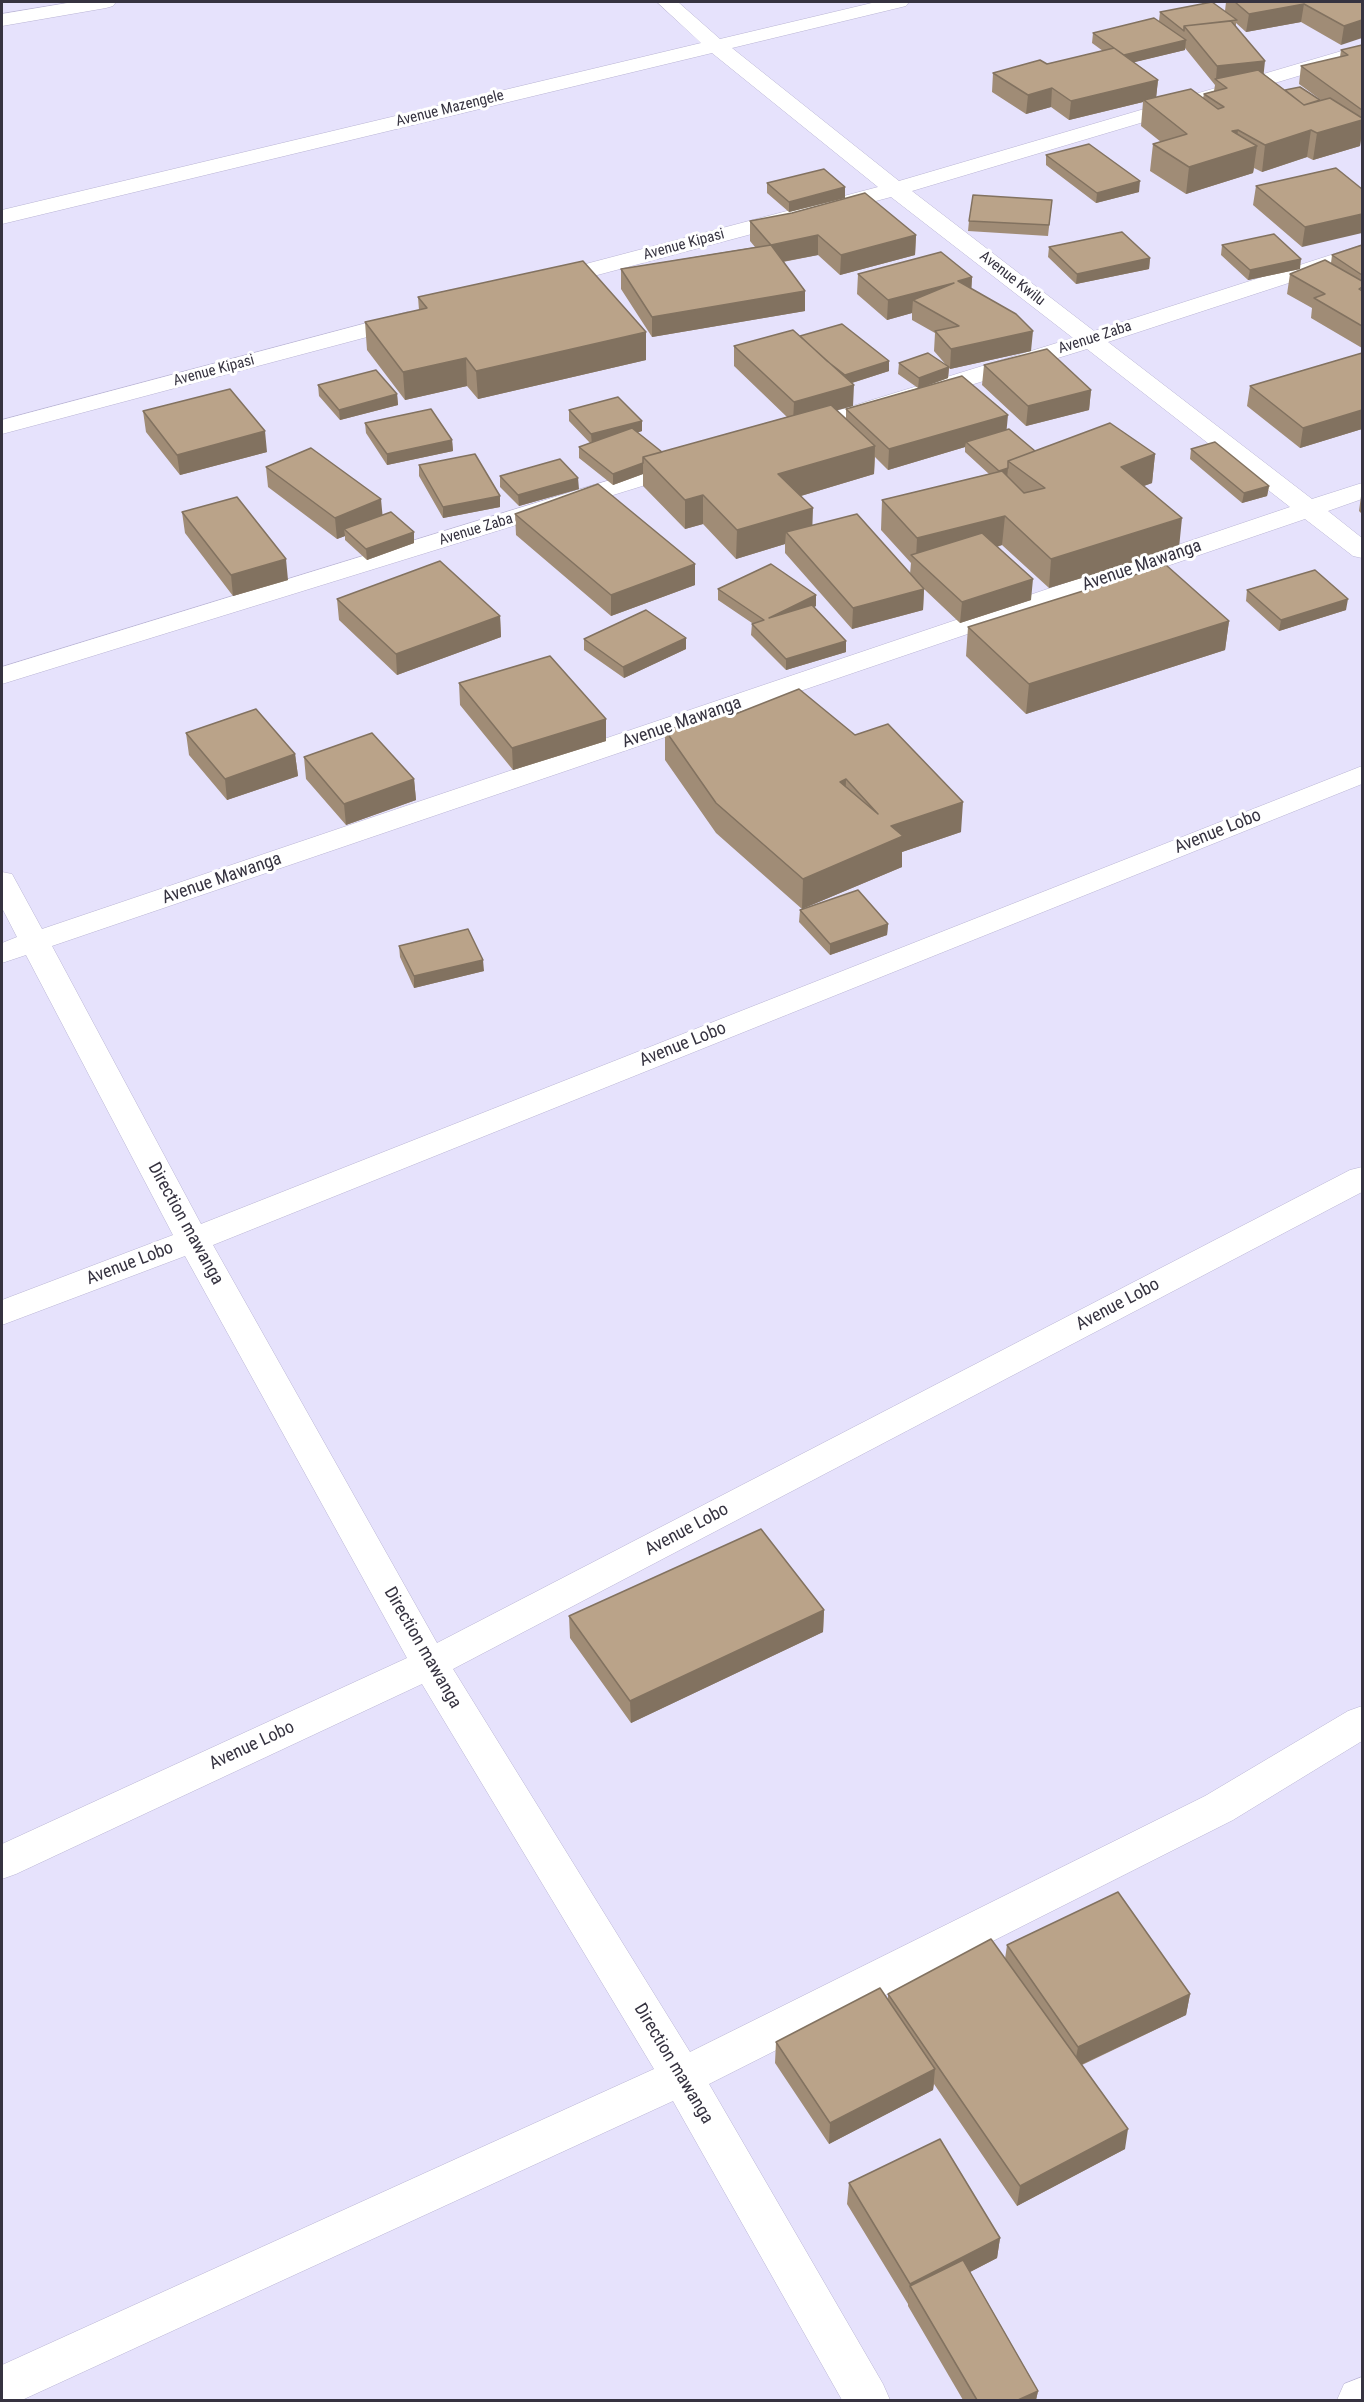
<!DOCTYPE html>
<style>
body{margin:0}
#map{position:relative;width:1364px;height:2402px;overflow:hidden;background:#e6e2fc;font-family:"Roboto Condensed",sans-serif}
canvas{display:block}
.frame{position:absolute;inset:0;border:3px solid #363340;pointer-events:none}
</style>
<div id="map">
<canvas width="1364" height="2402"></canvas>
<div class="frame"></div>
</div>
<script>
const g = document.querySelector('canvas').getContext('2d');
g.lineJoin = 'round';
function trace(path, color, width, dash) { g.strokeStyle = color; g.lineWidth = width; g.lineCap = dash ? 'butt' : 'round'; g.setLineDash(dash || []); g.stroke(path); }
function fillPath(path, color) { g.fillStyle = color; g.fill(path, 'evenodd'); }
function drawText(font, color, halo, rows, align = 'center') {
  g.font = font + ' "Roboto Condensed",sans-serif'; g.lineWidth = 6; g.setLineDash([]); g.textBaseline = 'middle'; g.strokeStyle = halo; g.fillStyle = color; for (const [text, x, y, turn = 0] of rows) {
    g.save(); g.translate(x, y); g.rotate((+turn || 0) * Math.PI / 180); g.textAlign = isNaN(turn) ? turn : align; if (halo) g.strokeText(text, 0, 0); g.fillText(text, 0, 0); g.restore();
  }
}
const minor = new Path2D(`
 M73,2H116L113,6L106,8L2,26V14Z
 M657,2H678L720,39L876,2H909L906,6L732,48L899,181L1362,45V57L912,191L1094,331L1362,245V259L1108,342L1312,499L1362,483V499L1328,511L1362,538V558L1353,556L1305,519L52,946L201,1224L1362,766V784L213,1245L437,1643L1350,1170L1362,1167V1192L453,1669L690,2052L1205,1796L1348,1711L1362,1706V1741L1233,1820L709,2084L883,2384L890,2400H842L673,2101L22,2400H2V2365L654,2069L422,1684L16,1874L2,1879V1844L407,1658L185,1256L2,1325V1300L173,1235L26,955L2,963V943L17,937L2,908V872L12,874L42,929L1290,507L1087,349L809,435L800,437L791,435L788,430L791,425L1073,338L891,197L556,286L548,288L540,286L536,281L540,276L878,187L712,53L2,224V210L701,43Z
 M408,312L416,314L420,319L416,324L2,434V420Z
 M685,457L694,460L698,465L694,470L2,684V667Z
 M1362,2377V2400H1337L1344,2384Z`);
const wall = new Path2D(`
 M1226,2H1362L1341,45L1301,22L1246,32L1236,23V26L1264,74L1285,90L1321,100L1299,84L1301,66L1340,57L1341,50L1362,45V131L1360,146L1313,160L1307,157L1262,172L1254,168L1253,173L1186,194L1150,171L1153,144L1161,142L1141,126L1143,102L1069,120L1051,107L1026,114L992,92L993,73L1047,64L1103,51L1092,43L1093,33L1159,21L1160,12L1225,11ZM1185,48L1215,85L1214,91L1204,94L1203,98L1156,97L1158,80L1134,62L1185,50Z
 M1046,155L1139,192L1096,203L1046,165Z
 M1336,168L1302,247L1253,205L1256,186Z
 M767,183L845,198L789,212L767,193Z
 M1052,200L1048,236L968,231L969,221Z
 M750,221L916,235L915,255L840,275L818,255L783,262L805,291V311L652,337L621,289V269L755,247L750,241Z
 M1222,245L1300,269L1248,280L1221,255Z
 M1362,245V348L1311,318L1312,308L1287,294L1290,274L1331,263L1332,255Z
 M1049,247L1150,258L1149,269L1076,284L1048,257Z
 M858,274L972,277L971,289L1031,351L950,369L949,368L948,378L926,386L1006,430L1035,451L1155,454L1152,483L1144,486L1179,548L1049,588L1002,545L997,547L1031,600L960,623L924,589L923,610L852,629L785,553V544L736,559L703,524L685,529L643,486V474L613,485L579,458V447L590,443L569,421V410L642,431L637,433L662,452L787,417L734,366V346L800,336L889,361V371L852,383L853,406L837,410L846,418V409L918,388L898,374L899,363L947,366L934,351L935,333L912,320V313L887,320L857,294ZM965,447V452L989,474L882,500L881,530L911,563L910,574L812,525L801,496L874,474L875,457L888,470Z
 M418,297L646,332V360L478,399L467,386L405,400L367,350L365,322L419,310Z
 M1362,353V429L1300,448L1247,406L1250,386Z
 M984,365L1091,390L1089,410L1026,426L982,385Z
 M318,385L397,394L398,405L340,420L319,396Z
 M143,411L267,452L180,475L146,432Z
 M365,423L452,440L453,451L387,465L366,433Z
 M1191,449L1269,486L1267,496L1242,503L1190,459Z
 M419,465L500,507L443,518L419,476Z
 M266,467L383,515L414,532V543L367,560L345,540V536L337,539L268,487Z
 M500,476L579,489L519,506L500,487Z
 M1362,489V514L1359,511Z
 M182,512L288,580L233,596L185,533Z
 M515,514L695,585L611,616L516,535Z
 M718,589L816,595V606L814,607L846,652L786,670L751,635L752,623L718,600Z
 M1247,590L1346,610L1279,631L1246,601Z
 M337,599L500,616L501,637L397,675L339,620Z
 M1229,621L1225,650L1026,714L966,656L968,627Z
 M584,639L686,649L624,678L584,650Z
 M459,683L606,741L513,770L460,705Z
 M728,717L961,832L902,852V867L802,909L716,833L665,760V730Z
 M186,733L295,754L298,776L227,800L189,755Z
 M304,757L414,779L416,800L346,825L306,779Z
 M800,910L888,924L887,935L830,955L799,922Z
 M399,946L484,971L414,988L400,957Z
 M824,1610L823,1632L631,1723L570,1638L569,1616Z
 M1007,1945L1190,1994L1186,2015L1082,2065L1125,2149L1017,2206L934,2084L933,2090L829,2144L775,2063L776,2042L888,1999V1994L1005,1959Z
 M849,2183L1000,2238L997,2258L970,2272L1038,2391L1036,2400H963L908,2306V2304L847,2204Z`);
const shadedWall = new Path2D(`
 M1304,4L1301,22L1246,32L1249,14Z
 M1362,20V38L1341,45L1344,26Z
 M1186,40L1185,50L1123,65L1124,55Z
 M1265,61L1263,80L1216,79L1217,66Z
 M1158,80L1156,99L1144,100L1143,102L1069,120L1071,101Z
 M1052,88L1051,107L1026,114L1028,95Z
 M1362,120V131L1360,146L1313,160L1317,133Z
 M1238,130L1235,153L1257,146L1253,173L1186,194L1189,167L1232,131Z
 M1311,130L1307,157L1262,172L1265,145Z
 M1140,181L1139,192L1096,203L1097,193Z
 M845,187V198L789,212V202Z
 M1362,214V233L1302,247L1305,227Z
 M818,235V255L770,264L771,245Z
 M916,235L915,255L840,275L841,255Z
 M1150,258L1149,269L1076,284L1077,274Z
 M1301,259L1300,269L1248,280L1250,270Z
 M972,277L971,297L958,281Z
 M954,283L913,300L912,313L887,320L888,300Z
 M805,291V311L652,337V317Z
 M1033,331L1031,351L950,369L951,349Z
 M646,332V360L478,399L476,371Z
 M466,358L467,386L405,400L403,372Z
 M889,361V371L845,385V375Z
 M949,367L948,378L918,389L919,378Z
 M854,385L853,406L793,422L794,402Z
 M1091,390L1089,410L1026,426L1028,406Z
 M397,394L398,405L340,420L339,410Z
 M1362,410V429L1300,448L1303,428Z
 M1008,415L1006,436L966,442L965,447L888,470L889,449Z
 M642,421V431L592,445L591,434Z
 M265,431L267,452L180,475L177,455Z
 M452,440L453,451L387,465V454Z
 M875,446L874,474L777,503L778,474Z
 M1155,454L1152,483L1118,495L1121,467Z
 M643,463V474L613,485V474Z
 M1008,468L1007,479L999,471Z
 M578,478L579,489L519,506L518,495Z
 M1269,486L1267,496L1242,503L1244,493Z
 M703,495V524L685,529V500Z
 M500,496V507L443,518V507Z
 M381,499L383,520L344,529L345,536L337,539L335,518Z
 M813,508L812,537L786,532L785,544L736,559L737,530Z
 M1005,516L1002,545L923,566L916,559L917,538Z
 M1182,518L1179,548L1049,588L1051,559Z
 M414,532V543L367,560L366,549Z
 M286,559L288,580L233,596L231,575Z
 M695,564V585L611,616V595Z
 M1033,579L1031,600L960,623L962,602Z
 M924,589L923,610L852,629L853,608Z
 M816,595V606L769,629V618Z
 M1348,599L1346,610L1279,631L1281,620Z
 M500,616L501,637L397,675L396,654Z
 M1229,621L1225,650L1026,714L1029,684Z
 M686,638V649L624,678L623,667Z
 M846,641V652L786,670V659Z
 M606,719V741L513,770L512,748Z
 M295,754L298,776L227,800L225,779Z
 M414,779L416,800L346,825L344,804Z
 M846,779L845,809L840,782Z
 M963,802L961,832L902,852V867L802,909L803,879L891,826Z
 M888,924L887,935L830,955V944Z
 M483,960L484,971L414,988V976Z
 M824,1610L823,1632L631,1723L630,1701Z
 M1190,1994L1186,2015L1074,2068L1078,2047Z
 M935,2069L933,2090L829,2144L830,2123Z
 M1128,2129L1125,2149L1017,2206L1020,2186Z
 M1000,2238L997,2258L918,2299L910,2286L908,2304L910,2284Z
 M1038,2391L1036,2400H1018Z`);
const building = new Path2D(`
 M1212,2L1237,20L1184,26V31L1160,12Z
 M1235,2H1362V20L1344,26L1304,4L1249,14Z
 M1154,18L1186,40L1124,55L1093,33Z
 M1231,21L1265,61L1217,66L1184,26Z
 M1362,45V110L1301,66L1348,55L1341,50Z
 M1114,48L1158,80L1071,101L1052,88L1028,95L993,73L1040,60L1047,64Z
 M1258,70L1304,105L1330,98L1362,118V120L1317,133L1311,130L1265,145L1238,130L1232,131L1257,146L1189,167L1153,144L1187,134L1144,100L1191,89L1218,109L1224,107L1204,94L1227,88L1215,79Z
 M1300,87L1320,100L1304,105L1285,90Z
 M1089,144L1140,181L1097,193L1046,155Z
 M1336,168L1362,189V214L1305,227L1256,186Z
 M824,169L845,187L789,202L767,183Z
 M865,193L916,235L841,255L818,235L771,245L805,291L652,317L621,269L771,245L750,221L792,213Z
 M973,195L1052,200L1049,225L969,221Z
 M1122,232L1150,258L1077,274L1049,247Z
 M1274,234L1301,259L1250,270L1222,245Z
 M1362,245V275L1332,255Z
 M941,252L972,277L958,281L1016,314L1033,331L951,349L935,331L959,326L913,300L954,283L888,300L858,274Z
 M1325,260L1362,281V287L1359,289L1362,291V326L1314,298L1325,294L1290,274Z
 M583,261L646,332L476,371L466,358L403,372L365,322L427,308L418,297Z
 M842,324L889,361L845,375L827,361L800,336Z
 M793,330L854,385L794,402L734,346Z
 M1047,349L1091,390L1028,406L984,365Z
 M928,353L949,367L919,378L899,363Z
 M1362,353V410L1303,428L1250,386Z
 M376,370L397,394L339,410L318,385Z
 M962,376L1008,415L889,449L846,409Z
 M230,389L265,431L177,455L143,411Z
 M618,397L642,421L591,434L569,410Z
 M831,405L875,446L778,474L813,508L737,530L703,495L685,500L643,457Z
 M431,409L452,440L387,454L365,423Z
 M1110,423L1155,454L1121,467L1182,518L1051,559L1005,516L917,538L882,500L1002,471L1024,493L1045,488L1008,461Z
 M632,428L662,452L643,457V463L613,474L579,447Z
 M1009,429L1035,451L1008,461V468L999,471L966,442Z
 M1215,442L1269,486L1244,493L1191,449Z
 M311,448L381,499L335,518L266,467Z
 M475,454L500,496L443,507L419,465Z
 M560,459L578,478L518,495L500,476Z
 M598,484L695,564L611,595L515,514Z
 M237,497L286,559L231,575L182,512Z
 M391,512L414,532L366,549L344,529Z
 M857,514L924,589L853,608L786,532Z
 M982,533L1033,579L962,602L911,555Z
 M440,561L500,616L396,654L337,599Z
 M771,564L816,595L769,618L812,605L846,641L786,659L752,624L764,620L718,589Z
 M1166,565L1229,621L1029,684L968,627Z
 M1315,570L1348,599L1281,620L1247,590Z
 M646,610L686,638L623,667L584,639Z
 M550,656L606,719L512,748L459,683Z
 M799,689L855,735L888,724L963,802L891,826L903,836L803,879L716,803L665,730L726,715L728,717ZM846,779L878,814L840,782Z
 M256,709L295,754L225,779L186,733Z
 M372,733L414,779L344,804L304,757Z
 M858,890L888,924L830,944L800,910Z
 M468,929L483,960L414,976L399,946Z
 M761,1529L824,1610L630,1701L569,1616Z
 M1118,1892L1190,1994L1078,2047L1007,1945Z
 M991,1939L1128,2129L1020,2186L888,1994Z
 M880,1988L935,2069L830,2123L776,2042Z
 M940,2139L1000,2238L910,2284L849,2183Z
 M963,2260L1038,2391L1018,2400H977L910,2286Z`);
const farStreetnames = [
 ["Avenue Mazengele",450,109,-14],
 ["Avenue Kipasi",684,245,-15],
 ["Avenue Kwilu",1012,279,38],
 ["Avenue Zaba",1095,338,-18],
 ["Avenue Kipasi",214,371,-15],
 ["Avenue Zaba",476,530,-17]
];
const streetNames = [
 ["Avenue Mawanga",1142,566,-19],
 ["Avenue Mawanga",682,723,-19],
 ["Avenue Lobo",1218,832,-22],
 ["Avenue Mawanga",222,879,-19],
 ["Avenue Lobo",683,1045,-22],
 ["Direction mawanga",185,1224,61],
 ["Avenue Lobo",130,1264,-21],
 ["Avenue Lobo",1118,1305,-28],
 ["Avenue Lobo",687,1530,-28],
 ["Direction mawanga",422,1648,60],
 ["Avenue Lobo",252,1746,-25],
 ["Direction mawanga",673,2064,59]
];
trace(minor, '#b9b4d4', 1);
fillPath(minor, '#fff');
fillPath(wall, '#a08c76');
fillPath(shadedWall, '#827260');
fillPath(building, '#baa389');
trace(building, '#827260', 1.5);
drawText('15px', '#363340', '#fff', farStreetnames);
drawText('18px', '#363340', '#fff', streetNames);
</script>
